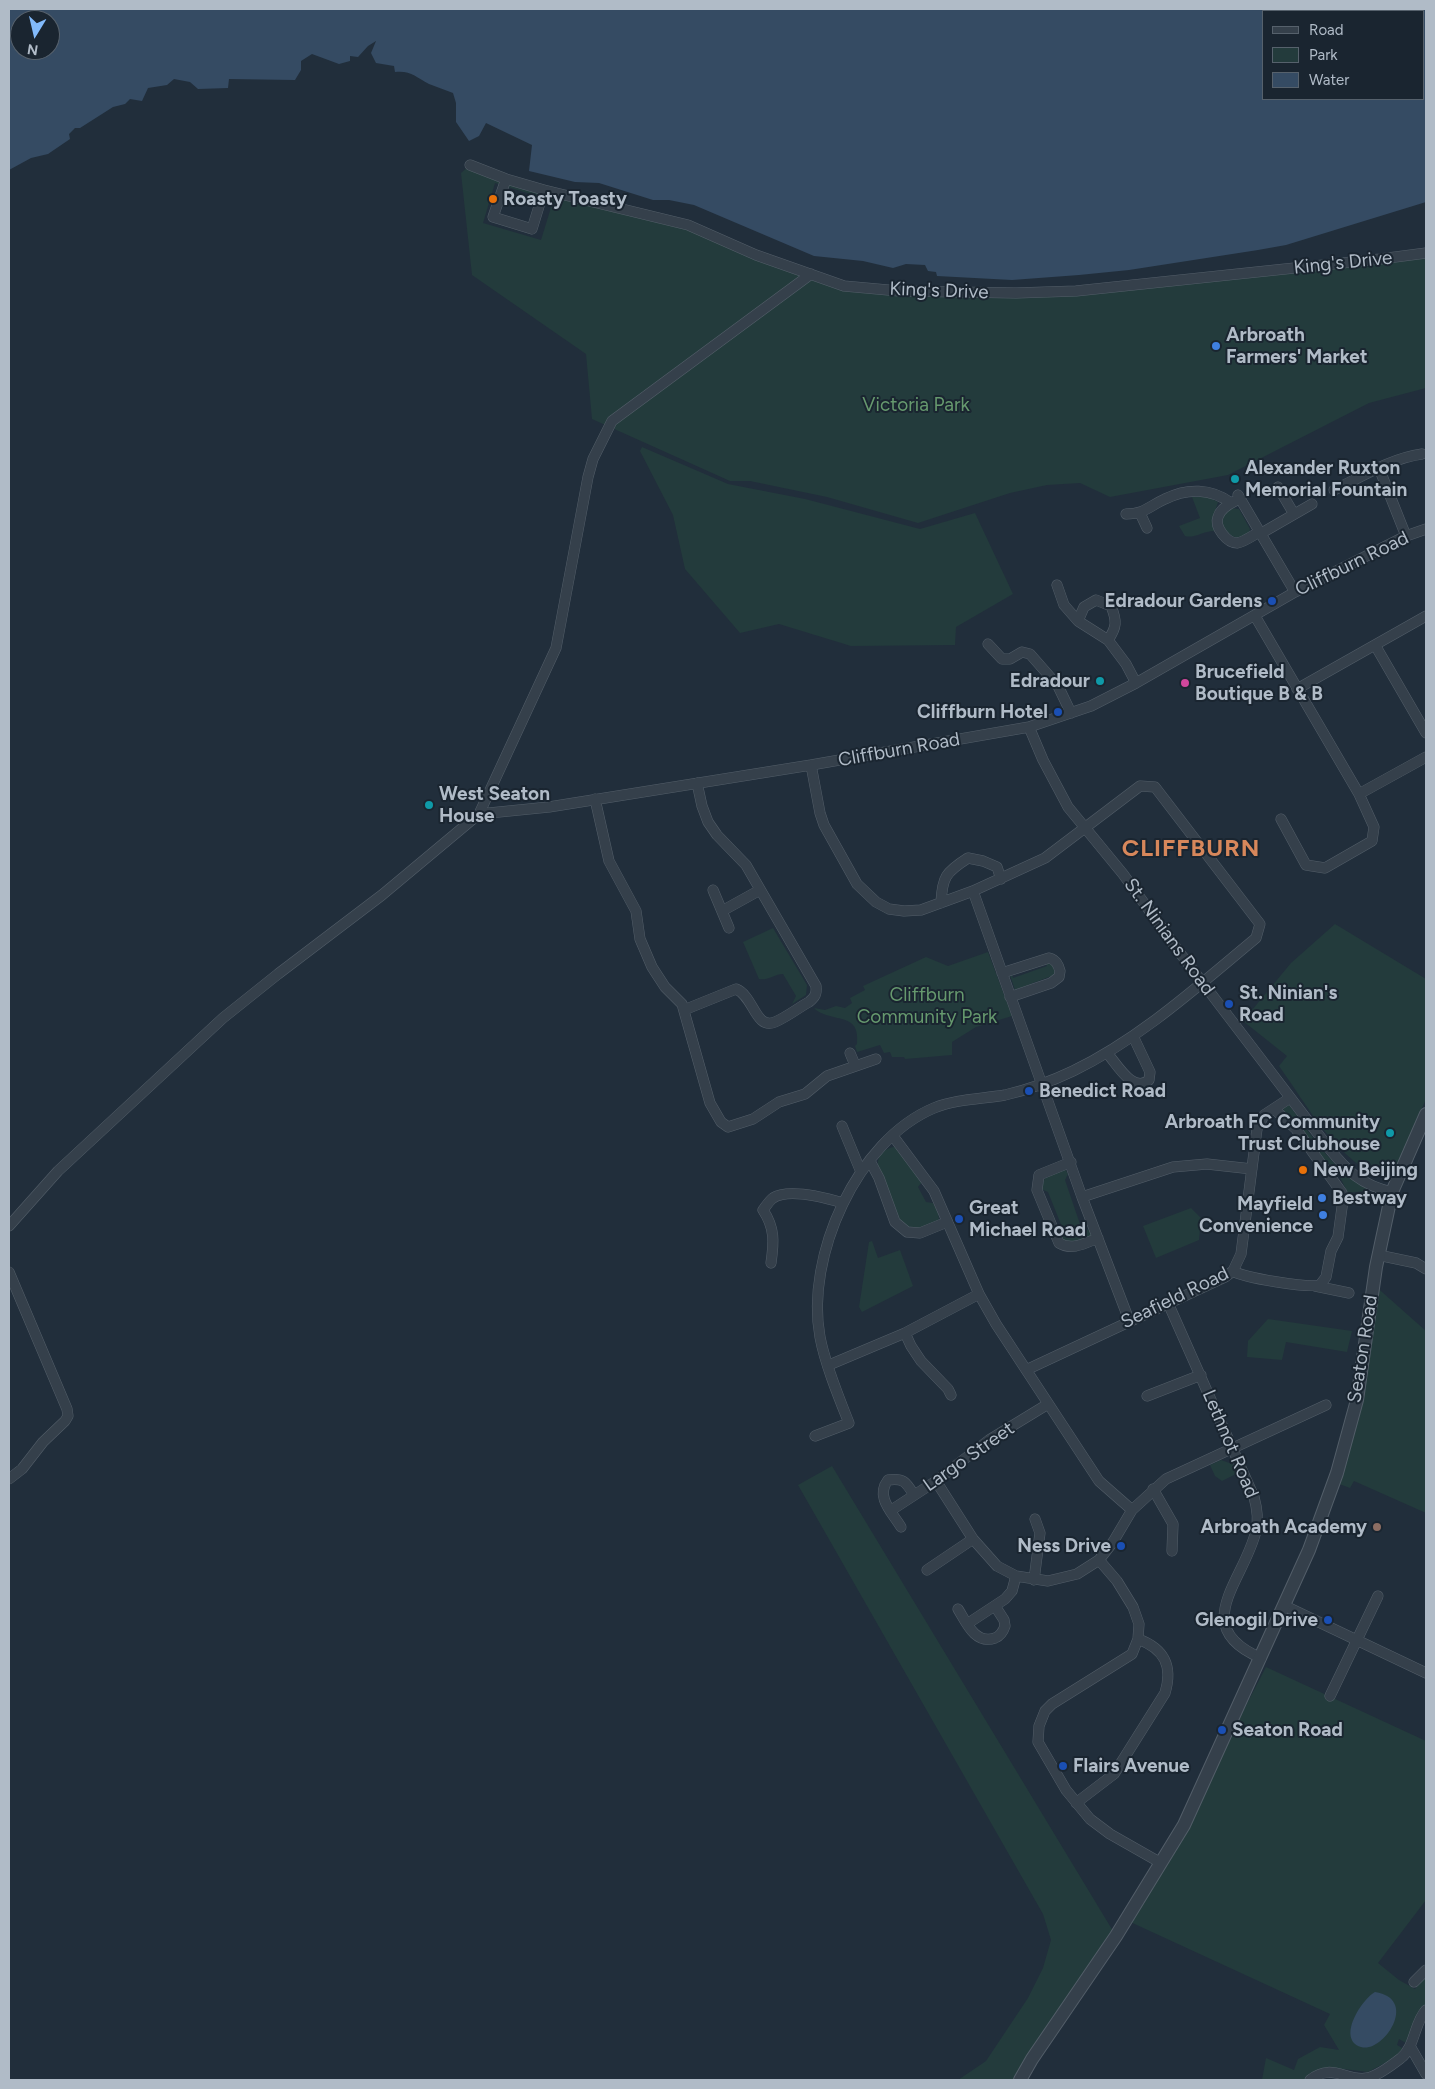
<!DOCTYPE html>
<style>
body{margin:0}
#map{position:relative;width:1435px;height:2089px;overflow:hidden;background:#212e3b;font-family:Figtree,sans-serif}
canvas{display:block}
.frame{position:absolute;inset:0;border:10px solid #b0bbc7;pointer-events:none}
.legend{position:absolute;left:1262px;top:10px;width:162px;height:90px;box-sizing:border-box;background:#1a2530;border:1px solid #56616c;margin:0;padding:6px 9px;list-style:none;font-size:15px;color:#b0bbc7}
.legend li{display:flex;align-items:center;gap:10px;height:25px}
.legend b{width:25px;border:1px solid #56616c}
.north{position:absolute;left:10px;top:10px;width:50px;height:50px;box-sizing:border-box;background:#1a2530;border:1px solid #56616c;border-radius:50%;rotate:189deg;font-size:14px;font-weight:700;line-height:20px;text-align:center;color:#b0bbc7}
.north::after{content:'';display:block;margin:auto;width:18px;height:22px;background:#82bafb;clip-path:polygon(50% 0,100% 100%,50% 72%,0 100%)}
</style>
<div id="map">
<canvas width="1435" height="2089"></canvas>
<div class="frame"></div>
<ul class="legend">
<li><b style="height:6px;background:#35404b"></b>Road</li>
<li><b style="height:14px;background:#233b3c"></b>Park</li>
<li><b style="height:14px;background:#354b63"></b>Water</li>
</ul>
<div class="north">N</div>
</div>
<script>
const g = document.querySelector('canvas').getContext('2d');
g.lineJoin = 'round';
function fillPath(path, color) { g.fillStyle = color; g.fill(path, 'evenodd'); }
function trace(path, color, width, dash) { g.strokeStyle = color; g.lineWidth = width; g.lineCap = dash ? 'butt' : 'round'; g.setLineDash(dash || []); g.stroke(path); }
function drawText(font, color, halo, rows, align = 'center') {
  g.font = font + ' Figtree,sans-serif'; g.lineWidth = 4; g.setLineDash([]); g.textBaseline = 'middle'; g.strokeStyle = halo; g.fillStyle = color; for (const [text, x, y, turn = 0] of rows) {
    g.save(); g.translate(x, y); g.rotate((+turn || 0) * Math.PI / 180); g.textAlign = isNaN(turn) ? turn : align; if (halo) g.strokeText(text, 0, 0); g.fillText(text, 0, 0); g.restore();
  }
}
const green = new Path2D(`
 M470,165L688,225L844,286L1076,291L1426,251V388L1369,403L1228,475L1110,497L1080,483L1047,485L1010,493L918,523L827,497L750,481H730L592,419L586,354L472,275L461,173ZM495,183L553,201L541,240L483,223Z
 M642,447L728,484L805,499L920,529L975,513L1013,594L956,627L955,645L851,646L779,624L740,633L685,569L673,515L640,451Z
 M1192,497H1208L1218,502L1213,518L1215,531C1205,530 1194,539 1185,536L1179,526L1200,518Z
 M1230,508L1239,509L1250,529L1249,533L1239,539C1228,535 1221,528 1221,515Z
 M1335,924L1426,979V1099L1396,1168L1384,1164L1379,1177C1333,1155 1307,1105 1279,1066L1287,1056L1243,1021L1291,963Z
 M773,928L807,985L806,995L792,1004L796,996L783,974C775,974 767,981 759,979L743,942Z
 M988,952L1012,1016L976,1027L952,1042V1055L905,1059L904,1057H892L890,1052L884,1053L880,1045L857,1052L855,1046L857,1044C861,1010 830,1024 814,1008L825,1010L836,1006L845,1008L852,1003L850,998L865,990L863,986L926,957L948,966Z
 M1045,960L1054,964L1056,972L1054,975L1015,990L1009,972H1011L1013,978L1047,966Z
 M1289,1105C1312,1136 1332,1169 1367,1189L1366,1191L1347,1193C1344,1182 1334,1165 1322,1159L1283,1111L1284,1108Z
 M896,1147L922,1182L918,1187L926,1202L933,1203L938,1211L939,1220L921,1231L902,1225L878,1165C877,1155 886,1147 896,1147Z
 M1065,1169L1068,1174L1065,1180L1081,1227L1091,1231L1092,1235C1083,1246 1071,1242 1059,1239L1062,1227L1048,1192L1041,1189L1045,1178Z
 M1191,1208L1201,1218L1199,1240L1156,1258L1143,1226Z
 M872,1241L878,1258L900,1250L913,1286L862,1312L859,1307L869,1242Z
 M1373,1284L1426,1331V1513L1354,1481L1350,1488L1334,1482L1337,1473Z
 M1268,1319L1352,1331L1347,1352L1286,1342L1282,1360L1247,1357L1248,1341Z
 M1221,1460L1235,1465L1238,1473L1222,1481L1215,1476L1210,1465Z
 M832,1466L1116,1936L1020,2080H958L986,2061L1028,1998L1043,1968L1051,1940L1043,1914L798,1485Z
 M1266,1667L1426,1741V1900L1378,1963L1399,1980L1415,1989L1426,1975V2005L1419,2013L1408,2044L1399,2039L1397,2045L1404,2049L1398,2056L1368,2072L1335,2068L1324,2070L1306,2080H1262L1266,2058L1294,2070L1298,2059L1320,2047L1339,2050L1324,2025L1330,2014L1126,1920L1184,1825Z`);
const water = new Path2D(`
 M9,9H1426V202L1286,245L1258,250L1129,270L1079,275L1012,280L937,276L936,272L928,271L925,265L906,264L893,268L863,261L814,256L694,205L669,200H653L599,183L575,182L529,171L532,145L486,123L479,136L469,141L456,122V103L453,93C445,90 437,87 429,84C416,77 410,70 395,72L394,66L376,63L371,53L376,41L368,46L358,57L350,56V61L339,64L312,54L301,61V70L295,80L229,79L228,88L198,89L190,82L174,79L167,85L148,88L142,101L130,99L125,104L113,107L80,128H75L69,134L70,139L48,154L31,158L9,170ZM1264,11H1424V99H1264ZM20,20H50V50H20Z
 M1375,1992C1420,1999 1383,2054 1361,2047C1336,2039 1362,1999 1375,1992Z`);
const minor = new Path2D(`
 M470,165L506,179L544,190L688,225L756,255L844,286L899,291L1016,293L1076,291L1380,259L1426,253
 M506,179L493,217L532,229L544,190
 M1379,468L1406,536
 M1278,487L1294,514
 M1334,490C1361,477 1392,458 1422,454
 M1238,495L1295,592
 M1235,501C1229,504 1220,509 1218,517C1214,527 1227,543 1237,543C1244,542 1252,536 1259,532
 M1140,513L1147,528
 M1126,514C1145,514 1149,506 1165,499C1187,488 1211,488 1231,503
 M1260,534L1312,504
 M1057,585L1064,605L1078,621L1108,640L1126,664L1136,683
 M1255,616L1359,794L1426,757
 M1078,621L1084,607L1096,600L1111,606C1117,621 1117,627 1108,640
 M988,644L1002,659H1010L1022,652L1030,654L1058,686L1071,713
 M1375,645L1426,733
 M1297,689L1426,616
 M1029,727L1043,760L1068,807L1123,874L1180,953L1328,1147C1347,1171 1361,1185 1392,1192
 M811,765L820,813L824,825L857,884L876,902L889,909L904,911L921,910L973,891L1045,858L1140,786L1155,787L1260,924L1256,938C1198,986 1141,1038 1073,1071C1052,1081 1027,1090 1005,1095C982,1099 956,1099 934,1108C857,1140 805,1257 820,1337C825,1364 839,1398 849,1423L815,1436
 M595,799L609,861L636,911L640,939L652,967L665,987L682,1004L710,1103L721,1122L728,1127L753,1119L779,1102L805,1094L827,1076L876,1059
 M479,814L549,807L811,765L1029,727L1091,706L1136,683L1295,592L1406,536L1426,529
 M1281,819L1306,865L1325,868L1372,841L1374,827L1359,794
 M713,890L729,928
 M973,891L1082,1197L1129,1320
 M941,903C942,877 946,872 968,858L983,861L997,867L1001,879
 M722,911L760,890
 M1002,973L1049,958C1056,960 1058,964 1060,971L1059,977L1051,983L1010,997
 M684,1010L736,989C754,996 755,1030 775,1022C787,1017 798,1008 809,1002C815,997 817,994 816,986L746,865L717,835L708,822L702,806L697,783
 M850,1053L855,1065
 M1107,1053C1117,1064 1133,1094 1149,1080L1150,1072L1133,1036
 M842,1126L861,1172
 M893,1136L934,1191L979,1294L996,1324L1099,1481L1132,1510
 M870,1161L879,1178L895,1222L907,1232L920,1233L947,1222
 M1071,1162L1039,1175L1037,1190L1059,1243C1072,1251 1085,1243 1098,1238
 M1082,1197L1173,1167L1207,1164L1252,1169
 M9,1226L58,1171L223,1018L278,974L382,895L479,814L556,648L588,477L593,459L612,421L811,274
 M1378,1255L1416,1263L1426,1269
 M771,1263C774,1242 775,1228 763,1210C766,1206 770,1200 773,1198C789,1188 826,1198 843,1203
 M1233,1271C1244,1278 1307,1288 1320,1285L1326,1277L1331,1251L1338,1237L1343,1200L1342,1193L1296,1129L1274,1109
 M9,1272L67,1409L68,1416L65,1421L43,1442L22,1469L9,1479
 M1315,1286L1349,1293
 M1168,1303L1254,1497C1257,1508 1259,1519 1256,1531C1244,1581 1188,1627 1261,1658
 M905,1333L911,1346L921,1361L948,1389L951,1395
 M829,1365L905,1333L979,1294
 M1026,1370L1225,1277L1233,1271L1241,1254L1257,1129L1264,1115L1290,1098
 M1147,1396L1201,1375
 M936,1481L973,1539L997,1566L1016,1576L1048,1581L1077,1574L1099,1560L1113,1542L1132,1510L1166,1479L1326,1405
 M1153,1489L1173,1524L1172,1551
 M890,1511L936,1481L989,1440L1048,1404
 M901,1527C892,1512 875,1497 888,1480C904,1478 906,1482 914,1495
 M1099,1560L1117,1581L1133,1607L1139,1624L1138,1639L1132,1654L1052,1704L1045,1711L1039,1726L1038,1742L1066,1790L1090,1819L1110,1834L1161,1863
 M927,1570L973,1539
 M1034,1580L1040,1533L1035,1519
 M1285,1606L1426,1673
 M958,1609C966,1622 975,1645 995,1638C1000,1636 1003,1632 1005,1626L1004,1620L995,1606
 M967,1624L1005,1599L1012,1591L1016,1576
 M1330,1696L1378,1596
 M1076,1803L1114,1774L1165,1693C1173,1666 1165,1649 1138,1639
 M1414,1982L1426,1970
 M1410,2046L1426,2074
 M1310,2080C1332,2062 1346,2082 1367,2078C1378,2076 1392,2065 1401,2058C1415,2047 1414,2023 1426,2010`);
const tertiary = new Path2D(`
 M1020,2080L1032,2059L1116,1936L1184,1825L1309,1550L1337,1473L1357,1400L1376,1267L1392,1192L1426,1114`);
const markers = [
 [493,199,5,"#e8710a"],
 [1216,346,5,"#3f7fe0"],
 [1235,479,5,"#0f9aa8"],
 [1272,601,5,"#1a4fb4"],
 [1100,681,5,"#0f9aa8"],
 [1185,683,5,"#d1479c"],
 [1058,712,5,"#1a4fb4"],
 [429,805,5,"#0f9aa8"],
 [1229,1004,5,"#1a4fb4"],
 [1029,1091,5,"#1a4fb4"],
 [1390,1133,5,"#0f9aa8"],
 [1303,1170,5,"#e8710a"],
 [1322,1198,5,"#3f7fe0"],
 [1323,1215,5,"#3f7fe0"],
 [959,1219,5,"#1a4fb4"],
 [1377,1527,5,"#8d6e63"],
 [1121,1546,5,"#1a4fb4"],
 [1328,1620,5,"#1a4fb4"],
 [1222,1730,5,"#1a4fb4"],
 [1063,1766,5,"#1a4fb4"]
];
const poiNames = [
 ["Roasty Toasty",503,199],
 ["Arbroath",1226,335],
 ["Farmers' Market",1226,357],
 ["Alexander Ruxton",1245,468],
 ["Memorial Fountain",1245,490],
 ["Edradour Gardens",1262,601,"right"],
 ["Brucefield",1195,672],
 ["Boutique B & B",1195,694],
 ["Edradour",1090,681,"right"],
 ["Cliffburn Hotel",1048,712,"right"],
 ["West Seaton",439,794],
 ["House",439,816],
 ["St. Ninian's",1239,993],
 ["Road",1239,1015],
 ["Benedict Road",1039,1091],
 ["Arbroath FC Community",1380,1122,"right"],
 ["Trust Clubhouse",1380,1144,"right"],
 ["New Beijing",1313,1170],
 ["Bestway",1332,1198],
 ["Mayfield",1313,1204,"right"],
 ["Convenience",1313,1226,"right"],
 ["Great",969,1208],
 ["Michael Road",969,1230],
 ["Arbroath Academy",1367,1527,"right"],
 ["Ness Drive",1111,1546,"right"],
 ["Glenogil Drive",1318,1620,"right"],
 ["Seaton Road",1232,1730],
 ["Flairs Avenue",1073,1766]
];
const streetNames = [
 ["King's Drive",1343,263,-6],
 ["King's Drive",939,291,2],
 ["Cliffburn Road",1352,564,-26],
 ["Cliffburn Road",899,750,-10],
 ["St. Ninians Road",1169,937,54],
 ["Seafield Road",1175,1298,-26],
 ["Seaton Road",1363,1349,-81],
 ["Lethnot Road",1230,1444,67],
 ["Largo Street",969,1457,-35]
];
const parkNames = [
 ["Victoria Park",916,405],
 ["Cliffburn",927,995],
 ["Community Park",927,1017]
];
const districtNames = [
 ["CLIFFBURN",1191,849]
];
fillPath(green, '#233b3c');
fillPath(water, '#354b63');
trace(minor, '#535e69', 11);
trace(tertiary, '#535e69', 14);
trace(minor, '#35404b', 10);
trace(tertiary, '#35404b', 12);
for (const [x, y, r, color] of markers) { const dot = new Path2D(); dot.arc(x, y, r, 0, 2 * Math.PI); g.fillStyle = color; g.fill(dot); trace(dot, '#1a2530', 2); }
drawText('bold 19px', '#b0bbc7', '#1a2530', poiNames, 'left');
drawText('19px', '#b0bbc7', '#1a2530', streetNames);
drawText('19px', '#66996e', '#1a2530', parkNames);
g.letterSpacing = '1px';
drawText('bold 24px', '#d7875b', '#1a2530', districtNames);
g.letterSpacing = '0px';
</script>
